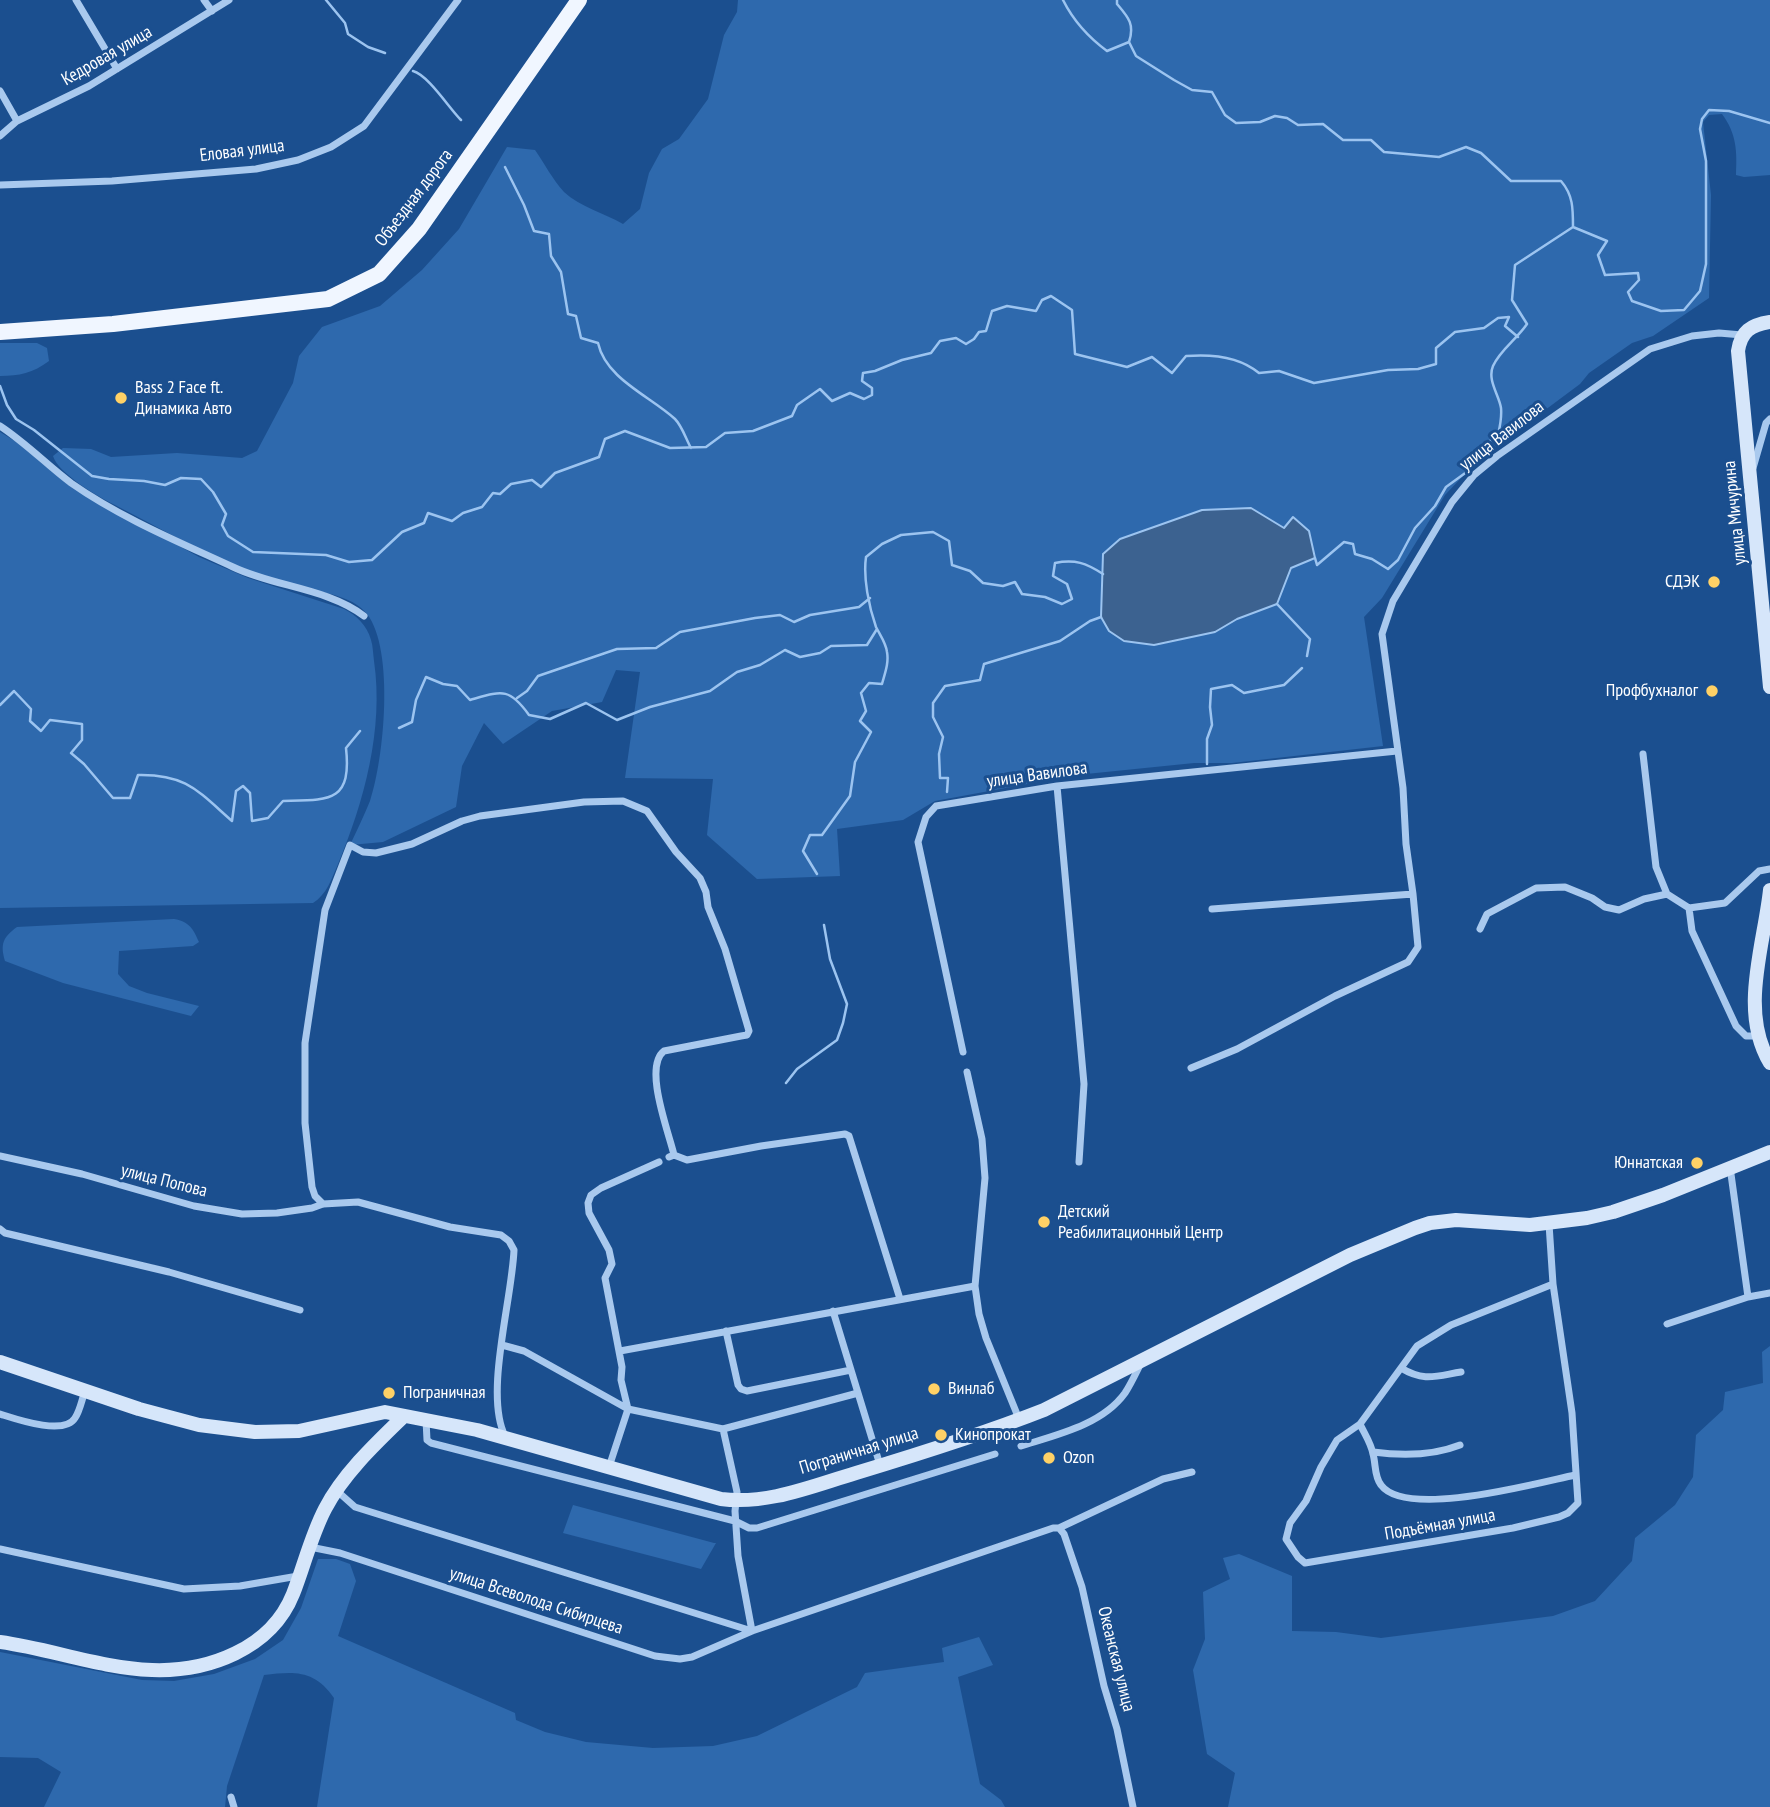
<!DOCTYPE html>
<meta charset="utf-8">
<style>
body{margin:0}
canvas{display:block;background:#1b4f8f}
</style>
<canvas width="1770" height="1807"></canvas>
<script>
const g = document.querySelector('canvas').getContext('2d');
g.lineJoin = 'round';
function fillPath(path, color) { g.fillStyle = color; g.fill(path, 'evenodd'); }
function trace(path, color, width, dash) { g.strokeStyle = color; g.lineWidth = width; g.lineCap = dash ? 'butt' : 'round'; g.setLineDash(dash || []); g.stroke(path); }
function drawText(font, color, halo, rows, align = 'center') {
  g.font = font + ' "PT Sans Narrow",sans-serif'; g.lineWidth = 6; g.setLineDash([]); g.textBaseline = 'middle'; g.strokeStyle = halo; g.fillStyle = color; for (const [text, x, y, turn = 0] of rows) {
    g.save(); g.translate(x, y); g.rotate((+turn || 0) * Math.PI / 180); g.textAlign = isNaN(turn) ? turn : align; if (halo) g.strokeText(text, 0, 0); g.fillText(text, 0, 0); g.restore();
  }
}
const green = new Path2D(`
 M738,0H1770V175L1744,177L1736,175C1737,152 1737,134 1722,114L1709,115L1703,122L1711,195L1709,298L1653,336L1632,343L1589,373L1580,384L1478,460L1445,495L1382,598L1364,617L1383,746L1232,763H1194L1076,775L935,801L903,820L837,829L840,876L757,879L707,835L713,779L625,778L640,672L616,670L602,702L552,711L503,744L484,723L462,766L456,807L383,842L350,845C357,830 364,816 370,801C384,760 395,650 367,614C354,598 333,595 315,590C291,583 266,578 243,569C199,550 157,527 115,505C98,497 58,473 53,456L63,448L91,449L111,457L177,453L242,458L257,451L293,383L299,356L322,327L380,306L422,270L459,229L507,147L535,150C544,163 553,180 564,192C580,207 604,213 623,224L640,209L649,173L662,149L679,139L708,99L724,35L737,12ZM1251,508L1285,529L1293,517L1277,604L1237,619L1215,632L1101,617L1103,555L1202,510Z
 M0,343H37L47,348L49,361C33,373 19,376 0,376Z
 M0,432L18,443L68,485L199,557L248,578L344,609C356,615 367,625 371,640C373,646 373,654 374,661C384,729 364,802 338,864C331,880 327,894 313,903L0,908Z
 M174,919C190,922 193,929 199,942L193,946L119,951L118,974L129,986L147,993L199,1006L191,1016L63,983L5,961C0,944 3,937 17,927Z
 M1770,1346V1807H1228L1235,1773L1207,1754L1193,1670L1205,1639L1203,1592L1230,1579L1223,1558L1239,1554L1292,1576V1631L1336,1632L1381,1638L1553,1616L1595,1601L1632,1561L1635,1538L1675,1505L1693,1477L1696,1435L1723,1410L1725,1392L1763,1383L1762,1352Z
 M573,1505L714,1543H716L701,1569L563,1533Z
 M318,1559H336L350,1564L356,1581L338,1636L515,1713L516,1720L545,1732L586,1742L653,1748L713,1746L757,1736L857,1687L865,1673L944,1662L942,1648L979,1637L993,1665L958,1677L980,1784L1001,1800L1005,1807H317L334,1698C315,1670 295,1671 264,1675L227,1786L225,1807H44L61,1772L38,1758L0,1757V1652L142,1680L174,1681L214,1674L255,1659L283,1640L301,1608Z`);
const water = new Path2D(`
 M1251,508L1284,528L1293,517L1309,531L1315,558L1291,568L1277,604L1237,619L1215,632L1154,645L1124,641L1109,631L1101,617L1103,554L1120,539L1202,510Z`);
const stream = new Path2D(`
 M326,0L345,23L348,34L368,47L385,53
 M1063,0C1074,22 1088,37 1107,51L1129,42L1136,56L1174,80L1192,90L1212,92L1225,115L1236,123L1260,122L1275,116L1287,118L1298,125L1323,124L1343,140H1371L1384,152L1439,157L1466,147L1481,153L1511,181H1561C1573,195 1573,208 1573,227
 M1117,0V4C1128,17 1135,24 1129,42
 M413,71C428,75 449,108 461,120
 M505,167L524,205L534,231L549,234L551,256L561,272L568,314L576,316L581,338L598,343C606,379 650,396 675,419C682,426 686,439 691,448
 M0,386L7,405L16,419L34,430L92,476L109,479L144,481L165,485L181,478L201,479L213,492L226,514L222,525L228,536L253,552L326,555L349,562L372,560L402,532L424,523L428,513L452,521L463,513L482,507L493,493L500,494L511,484L532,480L541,487L555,473L599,457L605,439L625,431L670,448L706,447L725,433L753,431L792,416L797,405L820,389L832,401L850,393L864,399L872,395V388L862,381L863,373L875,371L902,360L931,353L940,341L956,338L966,344L974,339L979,332L986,331L992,311L1007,306L1036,311L1042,300L1051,296L1072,310L1075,354L1127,367L1152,357L1172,373L1186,356C1211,354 1240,357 1259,373L1279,371L1314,383L1388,370L1418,369L1436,364V348L1455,332L1484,328L1498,318L1509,317L1505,326L1518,337
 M1315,558L1317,565L1344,542L1353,544L1355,554L1372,559L1388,569L1398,560L1415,528L1435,506L1446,487L1468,471L1475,452L1498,435C1500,426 1502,418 1501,408C1499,395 1487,380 1493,366C1500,350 1517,339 1527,324L1512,300L1515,265L1573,227L1607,241L1598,255L1605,275L1638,273L1639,280L1628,292L1632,301L1661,311L1684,310L1700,291L1706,264V161L1700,129L1702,119L1709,110L1729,111L1770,123
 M1277,604L1310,639L1307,656
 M517,698L527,691L538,676L617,649L656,648L680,632L755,618L780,615L794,622L810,615L859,607L870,598
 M0,705L14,691L31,709L30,721L41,731L50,720L82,724V740L71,753L84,764L113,798H130L138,775C186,774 198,791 232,821L236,791L243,786L250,793L252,821L268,818L283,801C329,800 352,803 346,748L360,731
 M399,728L412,722L416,700L426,677L443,684L457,686L470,700C502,691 509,687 529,715L550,719L586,703L617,720L650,707L710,691L737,672L760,665L785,650L800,657L820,653L831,646L867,645L877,629
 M1207,764V739L1212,725L1210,707L1211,689L1232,685L1244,693L1284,685L1302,668
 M947,792L948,778H940L939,754L943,737L933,717V703L945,686L980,680L984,664L1060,641L1090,621L1101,617
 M817,874L803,851L810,835H822L850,796L855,762L871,732L860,721L866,711L861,693L869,683L882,684C885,673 889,663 887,652C886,643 880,635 876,627C869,607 863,578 866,557L882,544L901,535L933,532L949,541L952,565L970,571L983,583L1003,586L1015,582L1022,594L1045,597L1062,604L1072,599L1067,584L1053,576L1055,563C1075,559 1086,563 1103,574
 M786,1083L797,1069L837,1040L843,1023L847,1004L830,959L824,925`);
const street = new Path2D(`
 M76,0L117,69
 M204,0L212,11
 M0,91L17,121
 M0,136L17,121L89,86L229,0
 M0,185L112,181L256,169L298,160L331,147L364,126L458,0
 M0,426C26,443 47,465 71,483C121,518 179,542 233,567C275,587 327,588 364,616
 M1753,468L1766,423L1770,419
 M1643,754L1656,867L1667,894L1689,908L1725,903L1759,871L1770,869
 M1057,786L1084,1084L1079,1162
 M1689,908L1692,931L1736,1026L1746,1036H1758
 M1212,909L1413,894
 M1480,929L1487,914L1536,888L1565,887L1592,898L1605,907L1619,910L1644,899L1667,894
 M963,1052L918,842L926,817L936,806L1057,786L1397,751
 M1191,1068L1237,1049L1335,996L1408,962L1418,947L1413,894L1406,844L1403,788L1382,634L1393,601L1452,502L1474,475L1497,456L1650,349L1692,336L1719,333L1742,335
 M967,1072L982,1139L985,1178L975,1286L979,1314L986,1338L1019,1419
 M0,1156L82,1174L194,1206L242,1214L277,1213L312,1208L323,1204L358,1202L450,1227L501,1235L509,1241L514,1250C512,1300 484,1394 505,1436
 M669,1157L674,1155L687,1160L761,1146L845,1134L849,1136L900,1299
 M1730,1167L1748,1297
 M323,1204L315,1196L312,1187L305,1123V1043L325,910L350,845L363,852L376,853L412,844L462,821L480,816L584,802L623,801L647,811L676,852L700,878L706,892L708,907L725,949L749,1031L747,1035L741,1036L664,1051C643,1067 669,1133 674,1155
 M1549,1224L1553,1284L1572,1413L1578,1503L1568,1513L1559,1517L1513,1528L1305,1563L1298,1557L1286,1539L1290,1523L1306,1501L1321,1467L1337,1440L1360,1424L1417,1346L1451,1325L1553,1284
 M0,1229L5,1233L169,1272L300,1310
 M833,1311L880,1465
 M1667,1324L1748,1297L1770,1293
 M726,1331L738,1385L741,1389L747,1391L851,1370
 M502,1345L524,1351L628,1409L723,1429L858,1393
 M620,1351L975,1286
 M1401,1368C1424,1382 1436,1376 1461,1372
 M0,1414C16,1419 64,1436 75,1418C80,1411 82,1399 85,1391
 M426,1420L427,1440L431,1443L735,1521L749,1528H757L995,1454
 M1360,1424C1364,1433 1371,1443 1373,1454C1376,1464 1374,1476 1381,1485C1406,1519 1537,1483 1575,1475
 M1021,1446C1056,1435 1102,1425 1125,1393C1131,1384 1136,1373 1141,1363
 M1373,1452C1402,1456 1432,1456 1460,1445
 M609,1467L628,1409L621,1380L622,1367L605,1278L612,1264L609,1250L589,1213L588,1203L591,1195L601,1188L659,1162
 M336,1490L355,1507L752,1631L738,1556L735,1511L737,1492L723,1429
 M1059,1528L1163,1479L1192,1472
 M310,1547L340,1553L655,1656L680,1659L692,1657L752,1631L1053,1528H1059L1064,1534L1082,1587L1104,1686L1117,1729L1133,1807
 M0,1549L184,1589L240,1586L298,1576
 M231,1797L234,1807`);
const secondary = new Path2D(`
 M1770,322C1751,325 1741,331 1738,351L1770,687
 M1770,890C1764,946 1739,1011 1770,1063
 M0,1362L139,1409L199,1425L255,1432L299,1431L385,1412L477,1430L721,1499C768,1505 812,1486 856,1473C919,1454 983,1434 1044,1410L1350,1255L1415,1228L1430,1223L1456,1220L1530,1225L1587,1218L1613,1212L1663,1195L1770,1152
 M0,1642C51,1649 100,1668 152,1670C208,1672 271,1649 293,1594C304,1566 311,1536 325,1509C343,1474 376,1443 404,1416`);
const primary = new Path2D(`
 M0,332L113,324L328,299L379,274L419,229L579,0`);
const markers = [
 [121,398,7,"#ffd166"],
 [1714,582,7,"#ffd166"],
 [1712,691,7,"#ffd166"],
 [1697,1163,7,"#ffd166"],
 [1044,1222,7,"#ffd166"],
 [934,1389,7,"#ffd166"],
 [389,1393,7,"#ffd166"],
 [941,1435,7,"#ffd166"],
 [1049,1458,7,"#ffd166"]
];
const streetNames = [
 ["Кедровая улица",107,56,-30],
 ["Еловая улица",242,151,-7],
 ["Объездная дорога",414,198,-53],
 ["улица Вавилова",1502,436,-38],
 ["улица Мичурина",1735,513,-96],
 ["улица Вавилова",1037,775,-8],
 ["улица Попова",164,1181,14],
 ["Пограничная улица",859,1451,-17],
 ["Подъёмная улица",1440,1525,-10],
 ["улица Всеволода Сибирцева",536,1601,18],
 ["Океанская улица",1116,1659,76]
];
const poiNames = [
 ["Bass 2 Face ft.",135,388],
 ["Динамика Авто",135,409],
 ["СДЭК",1700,582,"right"],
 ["Профбухналог",1698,691,"right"],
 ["Юннатская",1683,1163,"right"],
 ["Детский",1058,1212],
 ["Реабилитационный Центр",1058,1233],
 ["Винлаб",948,1389],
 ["Пограничная",403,1393],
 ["Кинопрокат",955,1435],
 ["Ozon",1063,1458]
];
fillPath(green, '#2e69ad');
fillPath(water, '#3c6290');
trace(water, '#9cc4f0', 2);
trace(stream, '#9cc4f0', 2.5);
trace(street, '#a9c9ee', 7);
trace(secondary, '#d6e6fa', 14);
trace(primary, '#f0f6ff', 16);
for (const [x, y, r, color] of markers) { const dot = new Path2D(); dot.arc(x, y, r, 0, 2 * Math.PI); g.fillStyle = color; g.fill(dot); trace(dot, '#1b4f8f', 2.5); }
drawText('18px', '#fff', '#1b4f8f', streetNames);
drawText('18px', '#fff', '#1b4f8f', poiNames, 'left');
</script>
